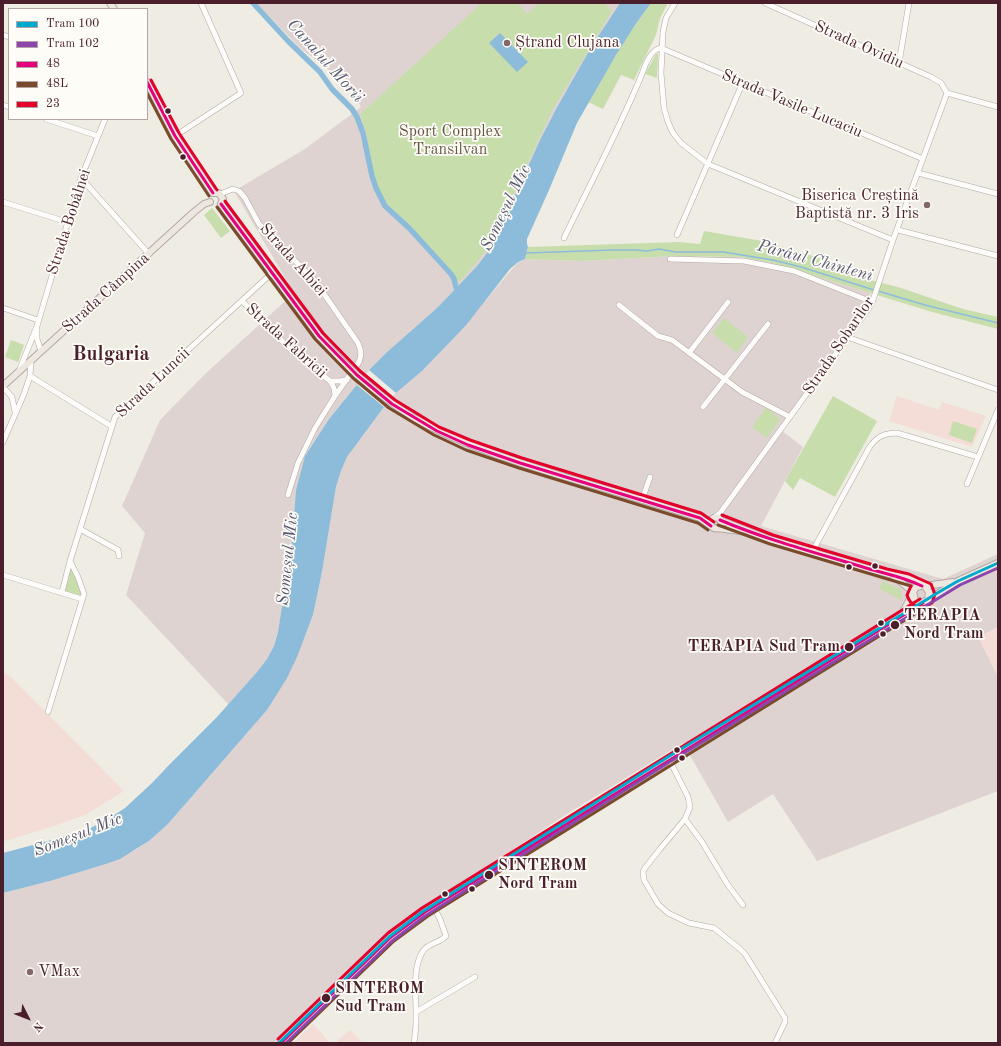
<!DOCTYPE html>
<meta charset="utf-8">
<style>
body{margin:0}
#map{position:relative;width:1001px;height:1046px;overflow:hidden;background:#efece3;font-family:"Old Standard TT",serif}
canvas{display:block}
.frame{position:absolute;inset:0;border:4px solid #4a1f2b;pointer-events:none}
.legend{position:absolute;left:8px;top:8px;width:140px;height:112px;box-sizing:border-box;background:#fdfcf7;border:1px solid #b5a4a5;margin:0;padding:5px 7px;list-style:none;font-size:12px;color:#4a1f2b}
.legend li{display:flex;align-items:center;gap:8px;height:20px}
.legend b{width:20px;border:1px solid #b5a4a5}
.north{position:absolute;left:8px;top:998px;width:40px;height:40px;-webkit-text-stroke:3px #fdfcf7;paint-order:stroke;rotate:132deg;font-size:11px;font-weight:700;line-height:16px;text-align:center;color:#4a1f2b}
.north::after{content:'';display:block;margin:auto;width:14px;height:18px;background:#4a1f2b;clip-path:polygon(50% 0,100% 100%,50% 72%,0 100%)}
</style>
<div id="map">
<canvas width="1001" height="1046"></canvas>
<div class="frame"></div>
<ul class="legend">
<li><b style="height:5px;background:#00a9ce"></b>Tram 100</li>
<li><b style="height:5px;background:#8e44ad"></b>Tram 102</li>
<li><b style="height:5px;background:#e5007d"></b>48</li>
<li><b style="height:5px;background:#7a4b2a"></b>48L</li>
<li><b style="height:5px;background:#e4002b"></b>23</li>
</ul>
<div class="north">N</div>
</div>
<script>
const g = document.querySelector('canvas').getContext('2d');
g.lineJoin = 'round';
function fillPath(path, color) { g.fillStyle = color; g.fill(path, 'evenodd'); }
function trace(path, color, width, dash) { g.strokeStyle = color; g.lineWidth = width; g.lineCap = dash ? 'butt' : 'round'; g.setLineDash(dash || []); g.stroke(path); }
function drawText(font, color, halo, rows, align = 'center') {
  g.font = font + ' "Old Standard TT",serif'; g.lineWidth = 3.5; g.setLineDash([]); g.textBaseline = 'middle'; g.strokeStyle = halo; g.fillStyle = color; for (const [text, x, y, turn = 0] of rows) {
    g.save(); g.translate(x, y); g.rotate((+turn || 0) * Math.PI / 180); g.textAlign = isNaN(turn) ? turn : align; if (halo) g.strokeText(text, 0, 0); g.fillText(text, 0, 0); g.restore();
  }
}
const built = new Path2D(`
 M897,396L939,410L942,402L986,416L972,447L889,421Z
 M998,627V677L978,637Z
 M3,673L10,676L124,791L87,814L54,826L5,841L3,839Z
 M313,1024L330,1043H293L302,1034Z
 M350,1030L363,1043H334H335Z`);
const industrial = new Path2D(`
 M256,3H620L593,44L556,109L540,140L496,237L487,253L477,266L438,307L386,353L368,371L329,419L305,456L296,490L287,579L278,632L274,646L267,659L257,672L229,705L126,595L145,533L122,506L160,420L204,375L294,293L234,191L305,149L361,107L351,88L316,60L299,47Z
 M675,256L741,257L773,263L871,293L833,357L781,430L803,447L761,526L943,579L998,554V627L978,637L998,677V791L817,861L773,794L728,822L683,743L570,812L425,907L346,972L274,1043H3V893L50,881L106,864L136,850L149,841L168,824L267,710L306,634L313,615L322,572L336,487L341,471L347,457L384,407L396,393L422,371L453,339L518,262L525,259L581,261Z`);
const green = new Path2D(`
 M482,3H518L527,14L539,3H604L612,11L553,109L494,236C484,255 473,267 459,282L435,253L414,231L410,225L386,203L376,182L370,157L366,132L360,114Z
 M651,3H668L660,18L656,35L634,80L621,75L603,109L588,102L627,36Z
 M656,54H658L657,78L645,74Z
 M212,208L230,231L221,238L204,215Z
 M704,231L762,241L830,261L829,269L901,288L963,309L998,317V329L932,312L773,263L741,257L675,256L581,261L525,259L528,247L679,242L700,244Z
 M724,318L748,337L737,353L712,333Z
 M11,340L24,345L18,362L5,357Z
 M833,396L877,421L835,497L800,478L793,490L785,481Z
 M767,406L780,420L767,438L752,427Z
 M953,421L977,429L972,443L949,435Z
 M71,566L82,590L81,596L64,591Z
 M882,581L901,589V600L880,589Z`);
const water = new Path2D(`
 M620,3H651L635,25L616,55L577,123L549,190L527,239V244L528,247L525,259L518,262L510,269L467,324L453,339L422,371L396,393L384,407L347,457L341,471L336,487L322,572L313,615L297,657L287,678L267,710L168,824L149,841L120,859L106,864L50,881L3,893V853L85,831L111,817L125,808L153,782L169,765L217,717L257,672L267,659L274,646L278,632L291,549L296,490L305,456L329,419L368,371L386,353L438,307L477,266L487,253L496,237L540,140L556,109L593,44Z
 M500,33L528,62L517,72L489,43Z`);
const pier = new Path2D(`
 M369,370L396,393L384,407L357,385Z`);
const stream = new Path2D(`
 M526,253L612,250H635L647,251L659,249L676,252H723L773,260L801,267L874,290
 M878,291L925,305L998,323`);
const canal = new Path2D(`
 M253,3L288,41L320,72L332,89L352,109L357,117L363,133L372,176L376,188L385,206L409,228L451,274L454,279L458,295`);
const minor = new Path2D(`
 M675,3L666,18L663,32L661,73L664,108L668,122L673,133L681,143L708,164L893,240
 M765,3L931,77L941,83L947,93
 M3,35L9,37
 M661,48L923,159
 M899,63L909,3
 M947,93L998,107
 M3,105L9,107
 M46,119L98,136
 M175,136L241,93L201,3
 M918,173L998,194
 M81,178L149,254
 M220,194L233,189L239,191L245,198L259,224L315,281L358,343C361,350 362,355 359,362L335,396L315,428L298,463L288,495
 M3,202L67,222
 M898,230L998,256
 M677,235L743,82
 M564,238C590,184 619,130 642,74C645,65 651,49 661,48
 M670,259L744,261L794,271L872,302
 M242,301L289,348L330,381L334,388L335,396
 M619,305L658,336L672,340L742,392L790,417
 M3,308L38,320
 M37,329V339L41,351
 M847,337L998,390
 M689,353L728,302
 M19,371L37,326L81,178L105,119
 M30,376L111,426
 M330,381H339L347,380
 M3,387L12,397L15,412
 M703,407L768,324
 M3,442L24,394L30,376L31,360
 M967,484L998,410
 M642,500L650,477
 M715,517L720,513L869,308L873,300L893,240L947,93
 M80,529L118,550L119,556
 M812,552L869,448C876,437 884,433 897,433L978,457
 M3,575L82,599
 M62,592L70,561L115,417L272,273
 M48,712L84,594L78,577L70,561
 M669,759L688,797L690,807L685,819L660,849L645,868L643,872L644,880L658,904L668,913L689,923L714,928L740,949L745,954L785,1018V1022L775,1043
 M685,819L702,842L728,885L743,905
 M416,1012L475,977
 M414,1043C415,1036 416,1029 416,1021C417,1001 411,969 423,951C428,943 440,943 446,936L440,919L433,906`);
const major = new Path2D(`
 M110,3L114,9
 M147,82L175,136L213,193
 M213,193H219L223,199L221,204
 M221,204L319,336L341,360
 M3,386L194,212L204,204L210,202
 M414,418C463,445 516,462 569,478C613,491 657,504 700,518L711,526
 M710.5 523a5.5 5.5 0 1 1 11 0a5.5 5.5 0 1 1-11 0Z
 M720,520L766,538L870,569L893,575L905,577L925,586L929,592L928,600L920,603L915,600L913,592L916,587L921,586
 M717,528L740,531
 M894,576L913,592
 M925,586L953,582
 M928,600L958,581L998,563
 M902,614L912,595
 M281,1043L391,937L425,912L923,603`);
const majorBridge = new Path2D(`
 M341,360C363,382 387,401 414,418`);
const bus1 = new Path2D(`
 M147,82L175,136L213,193
 M221,204L319,336L357,375L392,404L437,431L468,445L520,463L700,518L711,526
 M720,520C767,540 817,553 866,568C886,574 904,577 922,586
 M281,1043L391,937L425,912L923,603`);
const bus2 = new Path2D(`
 M147,93L171,139L209,196
 M217,207L315,339L353,378L389,408L434,435L466,450L519,468L698,523L708,530
 M718,525L770,544L911,586
 M288,1043L394,941L428,916L926,607`);
const bus3 = new Path2D(`
 M151,80L179,133L217,190
 M225,201L323,333L360,371L395,400L439,427L470,440L522,458L701,513L714,522
 M722,515L773,535L887,569L909,574L931,584L935,594L932,603C921,610 911,608 907,595L911,586
 M278,1039L388,933L422,908L920,599`);
const tram1 = new Path2D(`
 M279,1043L389,937L422,912L668,757L939,592L958,581L998,563`);
const tram2 = new Path2D(`
 M286,1043L392,941L425,916L671,761L942,596L960,585L998,568`);
const markers = [
 [507,43,4,"#84676b"],
 [168,111,3.5,"#4a1f2b"],
 [183,157,3.5,"#4a1f2b"],
 [927,205,4,"#84676b"],
 [875,566,3.5,"#4a1f2b"],
 [849,567,3.5,"#4a1f2b"],
 [881,623,3.5,"#4a1f2b"],
 [895,625,5,"#4a1f2b"],
 [883,634,3.5,"#4a1f2b"],
 [849,647,5,"#4a1f2b"],
 [677,750,3.5,"#4a1f2b"],
 [682,758,3.5,"#4a1f2b"],
 [489,875,5,"#4a1f2b"],
 [472,889,3.5,"#4a1f2b"],
 [445,894,3.5,"#4a1f2b"],
 [30,972,4,"#84676b"],
 [326,998,5,"#4a1f2b"]
];
const poiNames = [
 ["Ștrand Clujana",515,43],
 ["Biserica Creștină",919,196,"right"],
 ["Baptistă nr. 3 Iris",919,214,"right"],
 ["VMax",38,972]
];
const streetNames = [
 ["Strada Ovidiu",859,45,24],
 ["Strada Vasile Lucaciu",792,104,23],
 ["Strada Bobâlnei",69,222,-72],
 ["Strada Albiei",293,260,48],
 ["Strada Câmpina",106,293,-42],
 ["Strada Fabricii",286,341,42],
 ["Strada Sobarilor",839,346,-56],
 ["Strada Luncii",153,383,-43]
];
const parkNames = [
 ["Sport Complex",450,132],
 ["Transilvan",450,150]
];
const stopNames = [
 ["TERAPIA",904,616],
 ["Nord Tram",904,634],
 ["TERAPIA Sud Tram",840,647,"right"],
 ["SINTEROM",498,866],
 ["Nord Tram",498,884],
 ["SINTEROM",335,989],
 ["Sud Tram",335,1007]
];
const waterNames = [
 ["Canalul Morii",325,61,48],
 ["Someșul Mic",506,208,-64],
 ["Pârâul Chinteni",815,261,15],
 ["Someșul Mic",288,559,-84],
 ["Someșul Mic",78,835,-21]
];
const districtNames = [
 ["Bulgaria",111,355]
];
fillPath(built, '#f3ddd6');
fillPath(industrial, '#dfd3d1');
fillPath(green, '#c7deac');
fillPath(water, '#8dbcdb');
fillPath(pier, '#efece3');
trace(stream, '#8dbcdb', 1.5);
trace(canal, '#8dbcdb', 5.5);
trace(minor, '#b0a9a5', 6);
trace(major, '#b0a9a5', 8);
trace(minor, '#fdfcfb', 5);
trace(major, '#eee7e0', 6);
trace(majorBridge, '#b0a9a5', 8, []);
trace(majorBridge, '#eee7e0', 6);
trace(bus1, '#e5007d', 3);
trace(bus2, '#7a4b2a', 3);
trace(bus3, '#e4002b', 3);
trace(tram1, '#00a9ce', 3);
trace(tram2, '#8e44ad', 3);
for (const [x, y, r, color] of markers) { const dot = new Path2D(); dot.arc(x, y, r, 0, 2 * Math.PI); g.fillStyle = color; g.fill(dot); trace(dot, '#fdfcf7', 1.5); }
drawText('16px', '#4a1f2b', '#fdfcf7', poiNames, 'left');
drawText('16px', '#4a1f2b', '#fdfcf7', streetNames);
drawText('16px', '#654', '#fdfcf7', parkNames);
drawText('bold 16px', '#4a1f2b', '#fdfcf7', stopNames, 'left');
drawText('italic 17px', '#545570', '#fdfcf7', waterNames);
drawText('bold 20px', '#4a1f2b', '#fdfcf7', districtNames);
</script>
